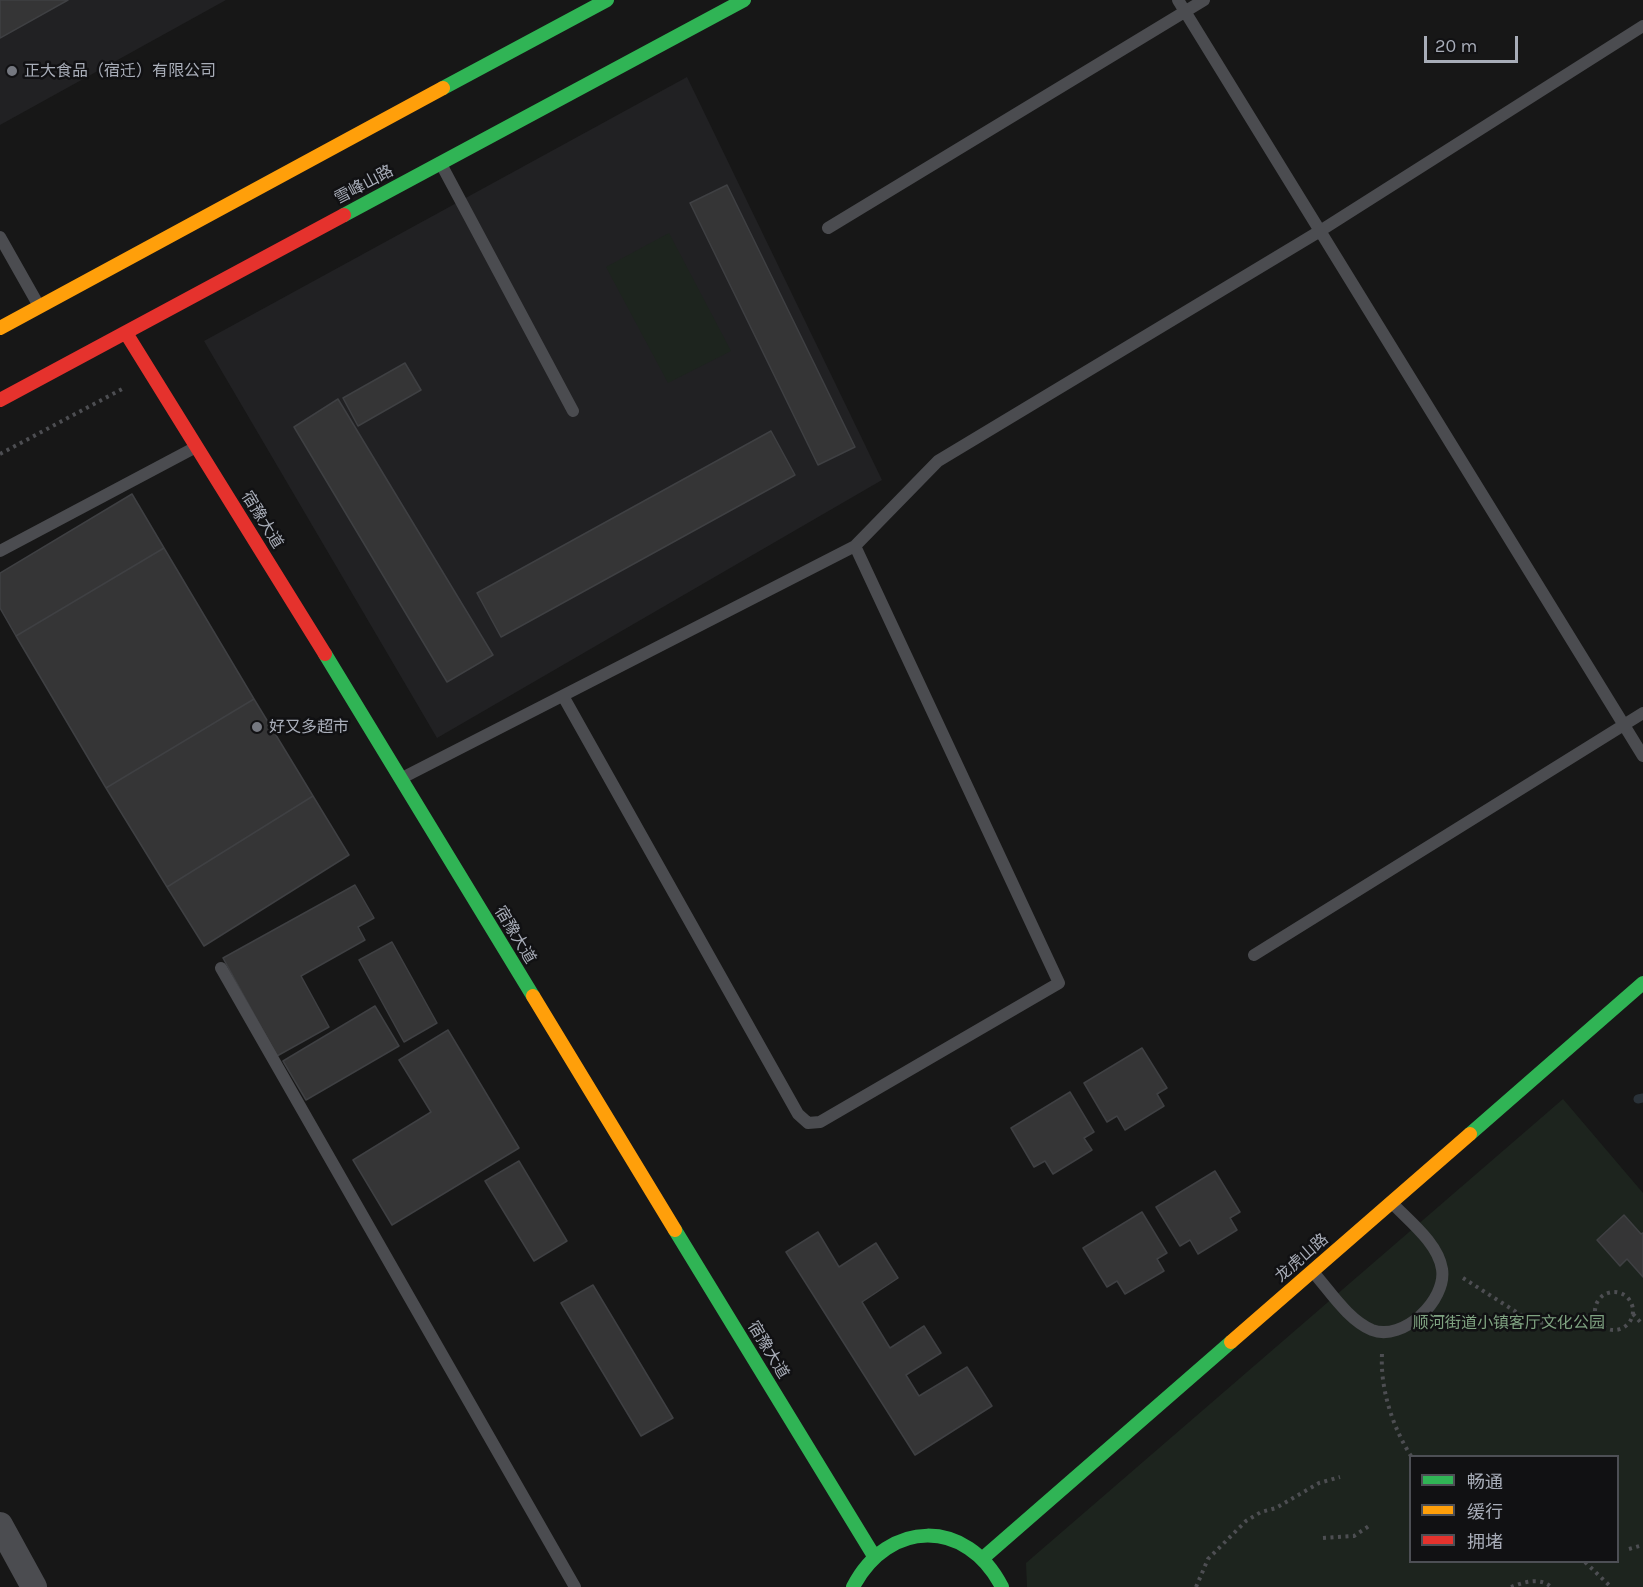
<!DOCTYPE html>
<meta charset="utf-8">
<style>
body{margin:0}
#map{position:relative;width:1643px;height:1587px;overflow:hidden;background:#171717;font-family:Karla,"Noto Sans SC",sans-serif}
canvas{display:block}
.legend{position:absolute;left:1409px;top:1455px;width:210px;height:108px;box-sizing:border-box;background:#111113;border:2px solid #4d4f55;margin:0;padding:8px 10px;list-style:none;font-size:18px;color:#a8adb8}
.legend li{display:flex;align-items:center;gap:12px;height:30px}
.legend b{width:30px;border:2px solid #4d4f55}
.scale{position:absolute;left:1424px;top:36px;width:94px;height:27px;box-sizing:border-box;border:3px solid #a8adb8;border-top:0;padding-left:8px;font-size:18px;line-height:21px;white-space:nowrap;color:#a8adb8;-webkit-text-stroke:4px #111113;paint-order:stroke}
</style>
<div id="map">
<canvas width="1643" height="1587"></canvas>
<ul class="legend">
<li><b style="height:8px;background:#30b455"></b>畅通</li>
<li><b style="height:8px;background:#ff9f0a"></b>缓行</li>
<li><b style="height:8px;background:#e5322d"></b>拥堵</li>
</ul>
<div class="scale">20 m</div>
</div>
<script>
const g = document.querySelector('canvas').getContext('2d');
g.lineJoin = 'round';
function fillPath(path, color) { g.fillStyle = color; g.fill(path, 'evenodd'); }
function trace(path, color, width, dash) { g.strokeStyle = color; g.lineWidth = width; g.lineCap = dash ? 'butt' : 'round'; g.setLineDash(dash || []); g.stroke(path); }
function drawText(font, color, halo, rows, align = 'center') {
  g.font = font + ' Karla,"Noto Sans SC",sans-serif'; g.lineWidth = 5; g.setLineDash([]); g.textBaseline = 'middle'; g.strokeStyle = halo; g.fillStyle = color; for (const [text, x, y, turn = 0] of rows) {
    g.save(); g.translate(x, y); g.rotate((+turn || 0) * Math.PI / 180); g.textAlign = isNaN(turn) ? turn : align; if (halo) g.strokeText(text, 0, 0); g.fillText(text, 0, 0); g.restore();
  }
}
const built = new Path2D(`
 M0,0H226L0,125Z
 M687,77L882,480L437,738L204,341Z`);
const green = new Path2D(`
 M669,233L731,351L668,383L606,267Z
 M1563,1099L1643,1193V1587H1027L1026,1563ZM1410,1456H1618V1562H1410Z`);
const stream = new Path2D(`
 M1638,1099L1643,1098`);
const building = new Path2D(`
 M0,0H68L0,38Z
 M727,185L855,447L818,465L690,203Z
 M405,363L421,390L358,426L343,398Z
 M338,399L493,655L447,682L294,427Z
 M771,431L795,475L501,637L477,593Z
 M132,494L164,548L16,636L0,608V573Z
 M164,548L254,699L106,788L16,636Z
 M254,699L313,796L167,887L106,788Z
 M313,796L349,855L204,946L167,887Z
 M355,885L374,918L358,927L365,940L301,976L329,1027L277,1056L223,958Z
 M392,942L437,1023L404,1042L359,960Z
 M375,1006L399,1046L306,1100L283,1061Z
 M448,1030L519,1148L392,1225L353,1160L431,1112L399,1060Z
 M1142,1048L1167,1088L1157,1094L1164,1106L1125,1130L1117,1116L1107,1122L1084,1083Z
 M1070,1092L1094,1132L1084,1138L1092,1150L1053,1174L1045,1161L1034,1167L1011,1128Z
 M519,1161L567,1241L534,1261L485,1181Z
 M1215,1171L1240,1212L1230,1218L1237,1230L1198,1254L1190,1240L1180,1246L1156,1207Z
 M1142,1212L1167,1253L1157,1259L1164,1271L1125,1294L1117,1281L1107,1287L1083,1248Z
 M1624,1215L1641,1234L1643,1233V1277L1627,1259L1620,1266L1597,1240Z
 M818,1232L839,1267L876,1243L898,1278L862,1302L890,1348L924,1326L941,1353L906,1375L919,1396L967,1367L992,1406L915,1455L786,1252Z
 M593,1285L673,1418L641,1436L561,1303Z`);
const path = new Path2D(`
 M0,454L124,388
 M1463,1278L1532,1322L1549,1323L1596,1315
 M1595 1311a19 19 0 1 1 38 0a19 19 0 1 1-38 0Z
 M1633,1314L1643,1325
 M1382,1354C1380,1389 1393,1428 1411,1456
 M1323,1538L1354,1536L1369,1526
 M1629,1549L1643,1545
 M1585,1562L1611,1587
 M1196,1587L1208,1559L1246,1521L1261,1512L1276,1508L1319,1483L1340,1477
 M1511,1587C1524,1582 1540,1577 1551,1587`);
const lane = new Path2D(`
 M1178,0L1643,756
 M441,164L573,411
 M828,228L1204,0
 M0,237L39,306
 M855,546L938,461L1320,231L1643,26
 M0,551L196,447
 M402,778L855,546L1059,983L820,1122L808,1123L798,1114L563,696
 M1254,955L1643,713
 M221,968L575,1587
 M1313,1272C1330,1291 1348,1320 1372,1330C1403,1342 1447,1300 1442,1269C1438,1243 1409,1221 1392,1203`);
const street = new Path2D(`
 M0,1525L34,1587`);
const fast = new Path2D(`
 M443,88L607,0
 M344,215L744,0
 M325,654L533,996
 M1470,1134L1643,983
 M675,1230L874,1556
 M983,1558L1231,1342
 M853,1587C888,1519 967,1518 1002,1587`);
const slow = new Path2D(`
 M0,328L443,88
 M533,996L675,1230
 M1231,1342L1470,1134`);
const jam = new Path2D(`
 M126,333L325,654
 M0,400L344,215`);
const markers = [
 [12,71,6,"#757880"],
 [257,727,6,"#757880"]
];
const poiNames = [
 ["正大食品（宿迁）有限公司",24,71],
 ["好又多超市",269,727]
];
const streetNames = [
 ["雪峰山路",364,185,-28],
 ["宿豫大道",262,520,58],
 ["宿豫大道",515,935,59],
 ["龙虎山路",1302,1258,-41],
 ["宿豫大道",768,1350,59]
];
const parkNames = [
 ["顺河街道小镇客厅文化公园",1509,1323]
];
fillPath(built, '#212123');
fillPath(green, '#1d241e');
trace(stream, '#2a3239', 9);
fillPath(building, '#353536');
trace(building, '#3f4043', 1.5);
trace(path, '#4d4e52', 4, [3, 4.5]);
trace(lane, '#4b4c50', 12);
trace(street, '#4b4c50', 26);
trace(fast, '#30b455', 14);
trace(slow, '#ff9f0a', 14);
trace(jam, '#e5322d', 14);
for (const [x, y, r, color] of markers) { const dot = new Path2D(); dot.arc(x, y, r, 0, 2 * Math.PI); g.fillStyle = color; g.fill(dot); trace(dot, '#111113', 2); }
drawText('16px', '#a8adb8', '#111113', poiNames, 'left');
drawText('16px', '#a8adb8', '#111113', streetNames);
drawText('16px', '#7fa381', '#111113', parkNames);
</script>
